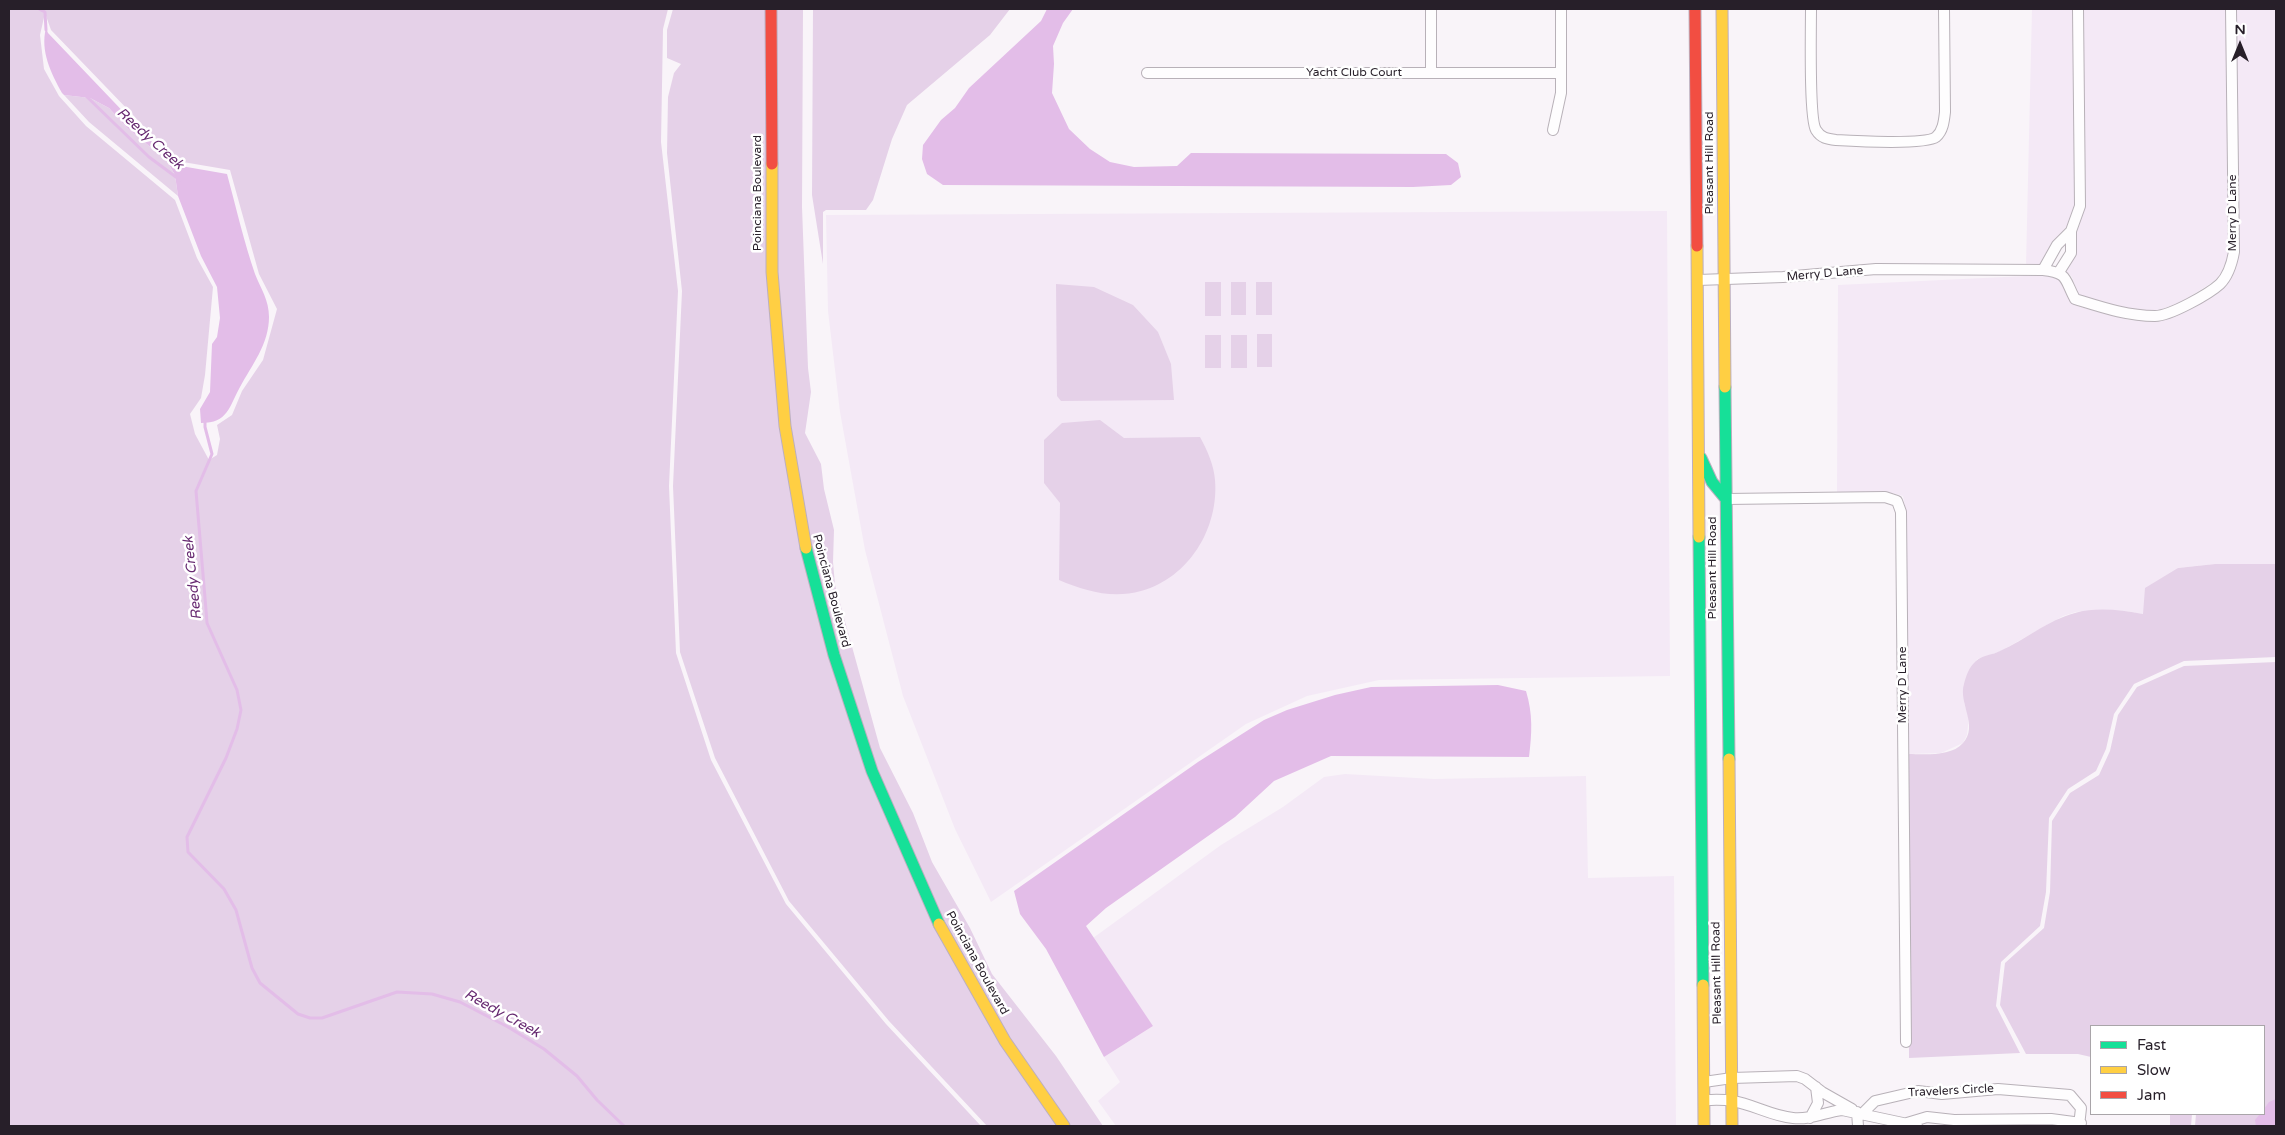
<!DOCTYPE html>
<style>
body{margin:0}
#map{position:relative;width:2285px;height:1135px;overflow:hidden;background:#f9f4f9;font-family:"Varela Round",sans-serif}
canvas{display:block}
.frame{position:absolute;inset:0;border:10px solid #271f29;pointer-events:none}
.legend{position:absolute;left:2090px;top:1025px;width:175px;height:90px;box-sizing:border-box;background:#fff;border:1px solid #a9a5a9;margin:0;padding:6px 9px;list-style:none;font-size:15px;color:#271f29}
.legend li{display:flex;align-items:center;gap:10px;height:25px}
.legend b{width:25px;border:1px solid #a9a5a9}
.north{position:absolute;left:2215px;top:20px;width:50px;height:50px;-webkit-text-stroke:4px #fff;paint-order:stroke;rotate:0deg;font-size:14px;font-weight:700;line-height:20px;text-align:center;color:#271f29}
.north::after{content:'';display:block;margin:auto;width:18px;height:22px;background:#271f29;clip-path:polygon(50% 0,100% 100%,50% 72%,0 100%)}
</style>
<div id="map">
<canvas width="2285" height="1135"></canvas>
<div class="frame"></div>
<ul class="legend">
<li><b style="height:6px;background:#16e098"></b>Fast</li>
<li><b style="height:6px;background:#ffcf43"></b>Slow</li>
<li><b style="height:6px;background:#f24e42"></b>Jam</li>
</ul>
<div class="north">N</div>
</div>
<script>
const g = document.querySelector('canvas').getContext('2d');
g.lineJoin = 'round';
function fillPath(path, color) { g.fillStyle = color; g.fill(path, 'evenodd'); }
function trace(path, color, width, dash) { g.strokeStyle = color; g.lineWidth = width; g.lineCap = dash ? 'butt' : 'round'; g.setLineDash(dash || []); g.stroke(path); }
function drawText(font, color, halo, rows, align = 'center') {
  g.font = font + ' "Varela Round",sans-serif'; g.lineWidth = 5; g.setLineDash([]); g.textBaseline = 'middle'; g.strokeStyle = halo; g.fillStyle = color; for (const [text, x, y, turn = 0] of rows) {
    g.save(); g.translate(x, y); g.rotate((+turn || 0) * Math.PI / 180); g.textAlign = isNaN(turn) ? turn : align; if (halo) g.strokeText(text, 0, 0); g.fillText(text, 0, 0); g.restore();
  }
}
const built = new Path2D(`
 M2032,9H2073L2075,205L2068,225L2053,242L2041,264L2026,265Z
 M2083,9H2226L2229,252L2228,263L2217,279L2202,289L2181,302L2157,311L2130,309L2078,295L2072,277L2065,270L2085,206Z
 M2236,9H2276V564H2215L2178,568L2143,614L2125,611L2093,610L2076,612L2063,616L1999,652L1977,659L1964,703L1969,716L1967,735L1963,743L1941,753L1908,754L1906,512L1903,496L1892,493H1837L1838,285L2046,275L2057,277L2063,282L2066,292L2074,305L2129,320L2157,322L2185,312L2223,288L2236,268L2239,252Z
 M1667,211L1670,676L1379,680L1307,696L1246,724L991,902L955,829L903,696L865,550L840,412L828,311L826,215Z
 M1345,774L1434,779L1586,776L1588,878L1674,876L1676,1126H1116L1098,1101L1120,1082L1104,1057L1153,1026L1093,938L1221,845L1283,807L1324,777Z`);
const green = new Path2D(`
 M9,9H668L663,29L661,142L678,291L669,486L676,653L711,760L786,904L886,1024L981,1126H9ZM45,13L51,30L159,142L183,162L230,170L259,274L277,309L263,360L242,391L232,415L217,425L220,439L217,455L209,460L195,434L190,414L201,398L205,375L213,287L197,258L175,200L86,126L59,96L44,69L40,35Z
 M673,9H803L802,207L808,368L811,392L805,433L821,464L824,489L834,530L833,562L835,585L880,748L913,813L932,862L970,928L992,974L1056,1056L1103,1126H987L889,1021L789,901L715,758L680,652L673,486L682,291L667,153L668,97L674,73L681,64L667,58V30Z
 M813,9H1010L990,35L907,105L892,139L873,200L866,210H826L823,212V264L812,195Z
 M64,95L90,98L109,108L125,126L166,160L175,175L178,196L89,122Z
 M1205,282H1221V316H1205Z
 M1231,282H1246V315H1231Z
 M1256,282H1272V315H1256Z
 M1056,284L1094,287L1133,305L1158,332L1171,364L1174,400L1061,401L1057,396Z
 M1257,334H1272V367H1257Z
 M1205,335H1221V368H1205Z
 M1231,335H1247V368H1231Z
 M1100,420L1124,438L1200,437C1207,450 1214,465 1215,480C1219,528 1189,578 1141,591C1112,599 1085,591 1059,580L1060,503L1044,483V440L1062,423Z
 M2215,564H2276V657L2184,661L2134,684L2114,714L2106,749L2096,771L2068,789L2049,818L2046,892L2040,926L2001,962L1996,1006L2020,1053L1909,1058L1908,754C1924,754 1951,757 1963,743C1979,726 1958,703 1964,684C1966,676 1969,667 1976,661C1982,655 1993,655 2000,651C2025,640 2048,620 2075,613C2096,607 2121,610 2143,614L2145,588L2178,568Z
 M2276,662V1126H2195L2196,1114H2264V1026H2091V1057L2078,1054H2026L2000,1005L2005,963L2044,928L2050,892L2052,821L2070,793L2099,775L2110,751L2118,715L2137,687L2184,666Z
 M2170,1114H2192L2191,1126H2170Z`);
const water = new Path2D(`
 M1047,9H1073L1063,23L1053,46L1054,64L1052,93L1069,129L1090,149L1110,162L1134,167L1177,166L1191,153L1446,154L1458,163L1461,177L1451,185L1413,187L943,185L927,174L922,159L923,145L941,120L955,108L969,88L1041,21Z
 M46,28L48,33L156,146L181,166L227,174C236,207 244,242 255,274C261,289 269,300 269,317C269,344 252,365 240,387C229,407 228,423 201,423L200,409L210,392L212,344L217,337L220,318L217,287L201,256L178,196L175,175L166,160L125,126L109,108L90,98L64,95L62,93C51,73 40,51 46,28Z
 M1498,685L1526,691C1533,714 1532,733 1529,757L1331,756L1274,781L1235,817L1106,908L1086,926L1153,1026L1104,1057L1046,949L1020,914L1014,891L1198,762L1264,720L1287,710L1335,695L1371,687Z
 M2276,1099V1126H2256L2255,1120L2260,1114H2264V1109L2269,1102Z`);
const stream = new Path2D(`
 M39,9L45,12L46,30
 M84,94L149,157L180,180
 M205,419V427L212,454L196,491L206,610L207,623L237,690L241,710L237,729L226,758L187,837L188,852L224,889L236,910L252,968L260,983L298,1014L310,1018H322L397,992L432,994L460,1002L508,1027L544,1049L577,1076L597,1100L624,1126`);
const street = new Path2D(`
 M1811,9C1811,28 1809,119 1816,130C1821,138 1827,139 1836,140C1853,141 1925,145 1936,137C1943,131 1944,121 1945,112L1944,9
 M1147,73H1561
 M1431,73V9
 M1553,130L1561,93V9
 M2043,270L2057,245L2071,231L2080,206L2078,9
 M2059,272L2071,253V231
 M1698,280L1783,277L1876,269L2043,270C2069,273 2064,279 2075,299C2101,307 2127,316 2155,316C2170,316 2209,294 2220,284C2229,275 2232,263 2234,252L2231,9
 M1726,499L1885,497L1897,501L1901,512L1906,1042
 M1704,1082L1732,1078L1797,1076L1805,1079L1822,1092L1852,1109
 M1704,1100C1713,1100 1723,1099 1732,1101C1753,1104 1771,1116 1793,1118C1811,1120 1825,1112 1842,1110L1917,1126
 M1857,1112L1858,1126
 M1863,1113L1875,1101L1918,1091L1942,1094L1998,1089L2070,1095L2081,1108L2079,1126
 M1810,1118L1818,1103L1816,1087
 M1907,1123L1927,1117L1954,1120L2051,1119L2081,1123`);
const fast = new Path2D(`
 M1725,387L1729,759
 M1701,458L1712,482L1726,499
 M1699,537L1703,985
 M806,548L834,655L872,771L939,924`);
const slow = new Path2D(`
 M1722,9L1725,387
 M772,164V272L785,426L806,548
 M1697,246L1699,537
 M1729,759L1732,1126
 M939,924L1005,1041L1064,1126
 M1703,985L1704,1126`);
const jam = new Path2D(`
 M771,9L772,164
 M1695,9L1697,246`);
const streetNames = [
 ["Yacht Club Court",1354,73],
 ["Pleasant Hill Road",1710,163,-90],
 ["Poinciana Boulevard",758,193,-90],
 ["Merry D Lane",2233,213,-90],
 ["Merry D Lane",1825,274,-5],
 ["Pleasant Hill Road",1713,568,-90],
 ["Poinciana Boulevard",831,591,75],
 ["Merry D Lane",1903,685,-90],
 ["Poinciana Boulevard",977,963,61],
 ["Pleasant Hill Road",1717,973,-91],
 ["Travelers Circle",1951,1091,-3]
];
const waterNames = [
 ["Reedy Creek",150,139,42],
 ["Reedy Creek",193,578,-96],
 ["Reedy Creek",502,1014,29]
];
fillPath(built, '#f4e9f6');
fillPath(green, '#e5d1e8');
fillPath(water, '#e3bde8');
trace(stream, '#e3bde8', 3);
trace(street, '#b8b1b8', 12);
trace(fast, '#bcafbf', 13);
trace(slow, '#bcafbf', 13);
trace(jam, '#bcafbf', 13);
trace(street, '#fefdfe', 10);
trace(fast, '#16e098', 11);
trace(slow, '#ffcf43', 11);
trace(jam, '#f24e42', 11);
drawText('12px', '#271f29', '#fff', streetNames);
drawText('italic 14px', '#672a71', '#fff', waterNames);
</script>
